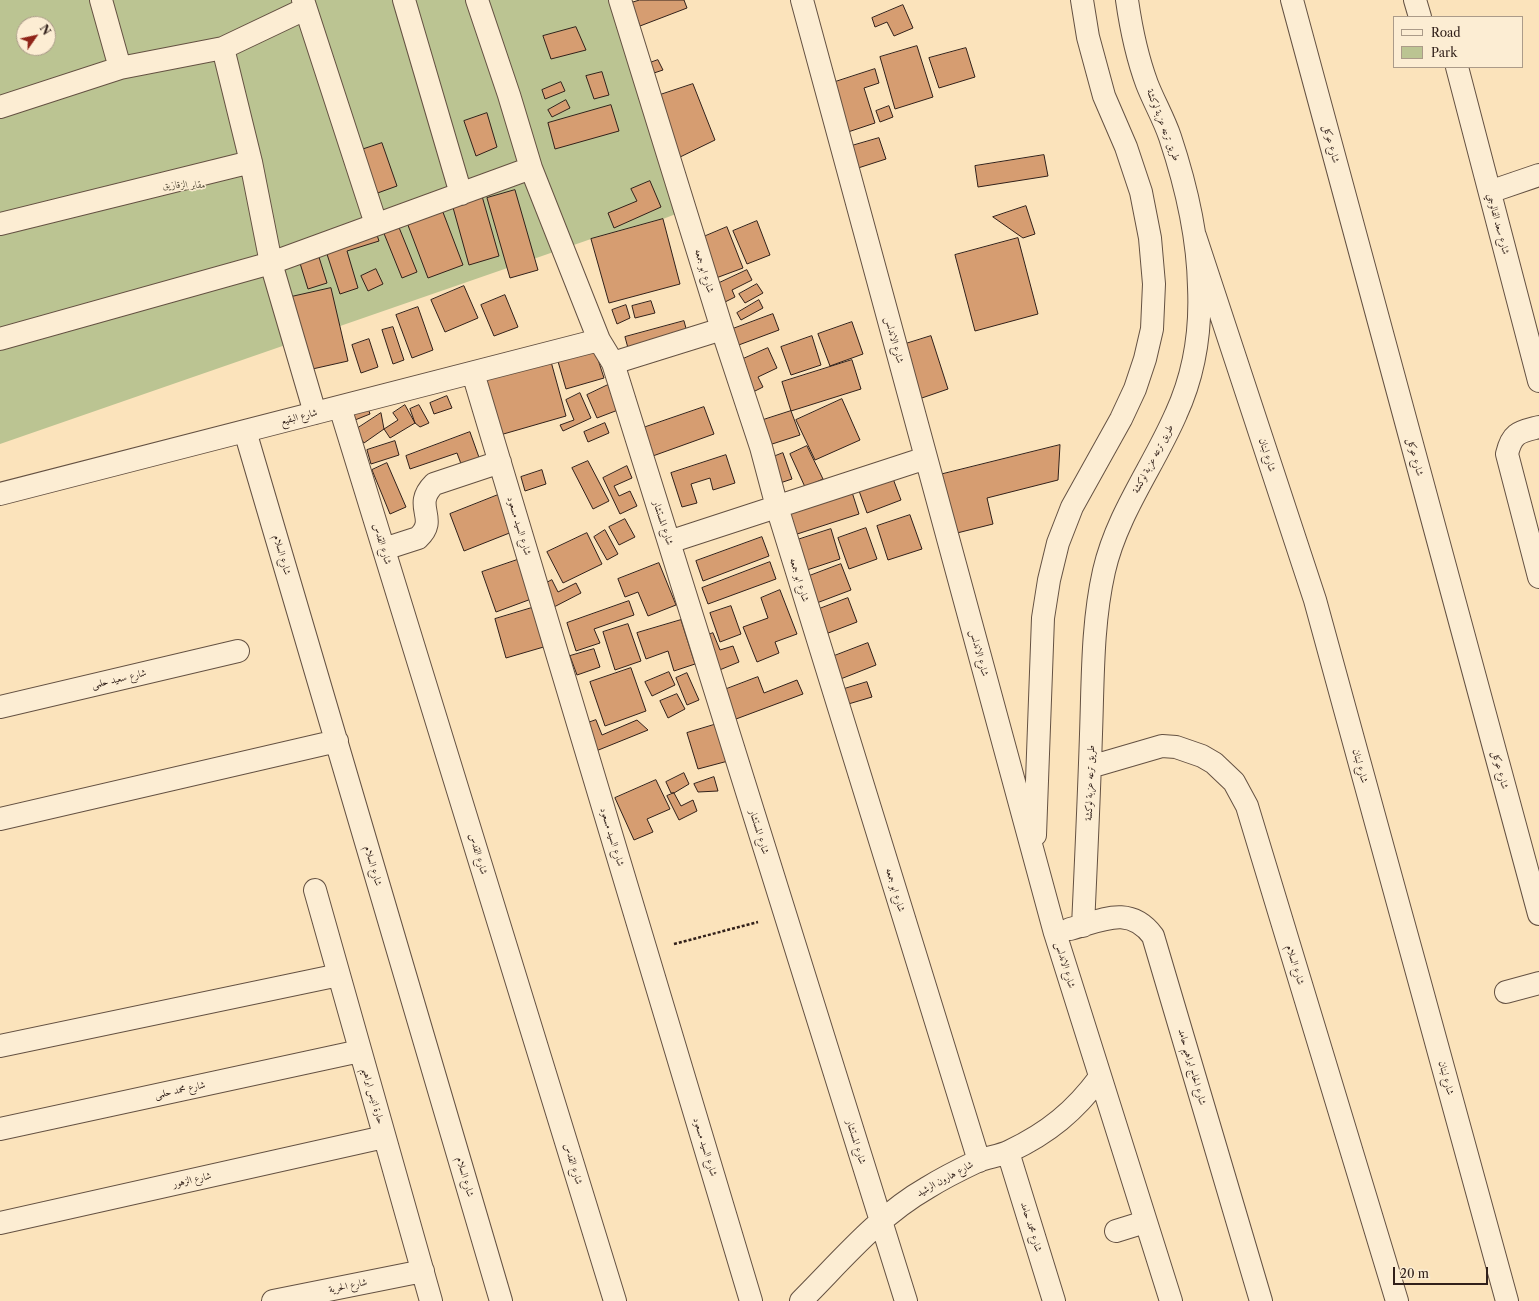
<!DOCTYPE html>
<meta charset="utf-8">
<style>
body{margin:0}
#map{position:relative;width:1539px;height:1301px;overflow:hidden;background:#fbe3bb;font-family:"Libre Caslon Text",serif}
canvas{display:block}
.legend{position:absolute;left:1393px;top:16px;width:130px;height:52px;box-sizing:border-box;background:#fcedd3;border:1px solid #ab9b89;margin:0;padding:5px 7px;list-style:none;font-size:12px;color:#31201a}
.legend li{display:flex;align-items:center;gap:8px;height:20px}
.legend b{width:20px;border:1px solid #ab9b89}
.north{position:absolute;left:16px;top:16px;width:40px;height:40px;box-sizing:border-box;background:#fcedd3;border:1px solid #ab9b89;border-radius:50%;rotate:56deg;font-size:11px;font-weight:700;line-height:16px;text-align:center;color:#31201a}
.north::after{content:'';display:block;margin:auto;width:14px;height:18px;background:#8f2418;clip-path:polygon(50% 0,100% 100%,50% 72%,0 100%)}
.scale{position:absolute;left:1393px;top:1267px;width:95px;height:18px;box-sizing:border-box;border:2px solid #31201a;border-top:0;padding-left:5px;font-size:12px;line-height:14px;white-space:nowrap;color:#31201a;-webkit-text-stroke:3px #fcedd3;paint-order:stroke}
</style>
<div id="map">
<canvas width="1539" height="1301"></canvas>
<ul class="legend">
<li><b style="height:5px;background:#fcedd3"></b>Road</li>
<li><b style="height:11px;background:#bbc492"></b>Park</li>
</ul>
<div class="north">N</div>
<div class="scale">20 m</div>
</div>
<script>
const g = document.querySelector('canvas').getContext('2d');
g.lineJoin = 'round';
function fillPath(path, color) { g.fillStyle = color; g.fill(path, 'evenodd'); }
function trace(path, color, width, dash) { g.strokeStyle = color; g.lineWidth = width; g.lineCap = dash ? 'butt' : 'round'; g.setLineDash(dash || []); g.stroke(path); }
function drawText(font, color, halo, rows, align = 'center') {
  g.font = font + ' "Libre Caslon Text",Amiri,serif'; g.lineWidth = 3; g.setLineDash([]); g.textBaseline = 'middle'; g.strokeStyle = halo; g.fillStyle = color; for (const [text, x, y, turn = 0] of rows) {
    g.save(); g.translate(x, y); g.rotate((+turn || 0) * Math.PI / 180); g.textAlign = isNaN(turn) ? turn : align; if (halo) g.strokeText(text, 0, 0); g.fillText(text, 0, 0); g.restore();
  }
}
const green = new Path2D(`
 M0,0H609L686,210L663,219L591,239L0,444ZM24,24H48V48H24Z`);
const building = new Path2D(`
 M640,0H684L687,8L640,26L631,3Z
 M903,5L913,28L894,36L887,22L875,27L872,18Z
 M576,27L586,50L551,59L543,36Z
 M917,46L933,97L895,109L880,57Z
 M966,48L975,77L939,88L929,58Z
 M658,60L663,70L651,74L647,64Z
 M875,69L879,83L864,88L875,123L845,133L829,84Z
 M602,72L609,95L594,99L586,76Z
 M561,82L565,91L545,99L542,90Z
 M693,84L715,140L676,159L657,96Z
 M566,100L570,108L552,117L548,110Z
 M611,105L619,131L555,149L548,123Z
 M889,106L893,117L880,122L876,111Z
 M487,113L497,147L476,156L464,121Z
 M879,138L886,159L855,169L848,147Z
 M382,143L397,186L372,195L358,151Z
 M1044,155L1048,176L978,187L975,166Z
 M650,181L661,207L614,228L608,213L637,201L631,189Z
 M515,190L538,270L510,278L487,198Z
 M482,196L499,256L469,265L452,204Z
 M1026,206L1035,234L1023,238L993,217Z
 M441,207L463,265L428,278L406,220Z
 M663,219L680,284L609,303L591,239Z
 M757,221L770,255L747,264L733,231Z
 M398,225L417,272L402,278L383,231Z
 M727,227L743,268L716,278L701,238Z
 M375,229L379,241L347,251L358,288L340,294L324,245Z
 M1018,238L1038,314L975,331L955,255Z
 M318,254L327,283L308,289L299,260Z
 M376,269L383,284L368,291L361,276Z
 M747,270L752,280L732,290L735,297L723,303L715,285Z
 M757,284L763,293L745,303L739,294Z
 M464,286L478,318L445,332L431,300Z
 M331,288L348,361L308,370L291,297Z
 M505,295L518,327L494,336L481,305Z
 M759,300L763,308L741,320L737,313Z
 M651,301L655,313L635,318L632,306Z
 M626,305L630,318L617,324L612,310Z
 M418,307L433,350L412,358L396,315Z
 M773,314L779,330L736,346L730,330Z
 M684,321L687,332L628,348L625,337Z
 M852,322L863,354L830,366L818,334Z
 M393,327L404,360L393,364L382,330Z
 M812,336L821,365L791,375L781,347Z
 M931,336L948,389L916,400L899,346Z
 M369,339L378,367L361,373L352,345Z
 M594,347L604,378L566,389L557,358Z
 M768,348L777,368L758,377L763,387L749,394L734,363Z
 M550,358L566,416L500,435L483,377Z
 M852,360L861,389L791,411L782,382Z
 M608,385L618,410L597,418L587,395Z
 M580,393L591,418L563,431L560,425L574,420L566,400Z
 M447,396L452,408L434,414L430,403Z
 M842,399L860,440L815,460L796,420Z
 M367,405L370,414L355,420L352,411Z
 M405,405L415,423L390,438L384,429L398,420L393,413Z
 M419,405L429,423L420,427L415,423L410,409Z
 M704,407L714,434L650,457L640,429Z
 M791,411L800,435L766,446L757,422Z
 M381,413L384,429L364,443L355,430Z
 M605,423L609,433L588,442L584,432Z
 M470,432L481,463L463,469L457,453L410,469L406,456Z
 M395,441L399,455L371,464L367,450Z
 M1060,445L1058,480L987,498L993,524L949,535L935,476Z
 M807,446L823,479L805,487L790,454Z
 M783,453L792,479L777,484L768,459Z
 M726,455L735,483L713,490L710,478L691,484L697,503L682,507L671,473Z
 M588,461L609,501L593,509L572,468Z
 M387,463L406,507L390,514L372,470Z
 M627,466L632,478L614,486L619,496L630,491L637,506L620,514L603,478Z
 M542,470L546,484L525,491L521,477Z
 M892,476L901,500L867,513L858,488Z
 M851,489L859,514L791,536L783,511Z
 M498,495L512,532L464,551L450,514Z
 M910,515L922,549L888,560L877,526Z
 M625,519L635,537L619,545L609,527Z
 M866,528L877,559L849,569L838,538Z
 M831,529L840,559L801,572L794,541Z
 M605,530L618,554L607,560L594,537Z
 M587,533L602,564L563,583L547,552Z
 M762,537L769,556L703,581L696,561Z
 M520,559L534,598L496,612L482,572Z
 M770,562L776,579L708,604L702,588Z
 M659,563L676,605L648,616L638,592L625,597L618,579Z
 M841,564L851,590L814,604L804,578Z
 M552,580L558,592L576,583L581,593L552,608L541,586Z
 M780,590L797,634L775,642L779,653L757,662L743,627L768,618L761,598Z
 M848,598L857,622L823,635L814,611Z
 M629,601L634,615L594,629L600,643L576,651L567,623Z
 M731,606L741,634L720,642L710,613Z
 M535,607L547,646L506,658L495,619Z
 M681,620L695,664L674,671L668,651L646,659L637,633Z
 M628,624L641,661L615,670L603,632Z
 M713,633L720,650L733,646L739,662L717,671L704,637Z
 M868,643L876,665L838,680L829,658Z
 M594,649L600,667L577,675L570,656Z
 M631,668L646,711L605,726L590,682Z
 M669,672L675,685L652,696L645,682Z
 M687,673L699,700L687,705L676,678Z
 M758,677L764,693L797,680L803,694L736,719L724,690Z
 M867,682L872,697L845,705L841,690Z
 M677,694L685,709L668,718L660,701Z
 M596,720L602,735L637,720L648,730L596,751L585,724Z
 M717,724L728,761L698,769L687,733Z
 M684,773L689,784L674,793H671L666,782Z
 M714,777L718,791L698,792L694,784Z
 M656,780L670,809L647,819L653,832L634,840L615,798Z
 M674,793L681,806L693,800L697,811L679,820L667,796Z`);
const path = new Path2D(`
 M674,944L758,922`);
const minor = new Path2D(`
 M101,0L120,68
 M303,0L376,224
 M404,0L461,194
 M620,0L722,329L761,447L777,507L979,1161
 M802,0L1055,933L1171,1301
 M1292,0L1539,914
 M1415,0L1420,17
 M223,48L251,162L271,263L315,413
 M1457,67L1539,381
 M0,107L120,68L223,48L305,9
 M531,168L599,340L613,363L906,1301
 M1489,189H1498L1539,175
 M0,224L251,162
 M1195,236L1315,600L1507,1301
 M0,339L271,263L531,168L509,95L477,0
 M613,363L722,329
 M473,373L751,1301
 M340,407L615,1301
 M1539,427C1520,432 1512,432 1507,454L1539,577
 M245,431L501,1301
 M0,494L599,340
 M669,542L926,458
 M384,549L418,538C440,518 411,507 434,484L500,462
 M0,707L238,651
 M1090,767L1162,746L1176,747L1202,756L1214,763L1234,782L1247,806L1397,1301
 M0,819L337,741
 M1035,835L1043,618L1049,580L1058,543L1072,507L1121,419L1135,389L1145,359L1152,329L1154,284L1150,238L1141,192L1126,147L1104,96L1088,37L1082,0
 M315,890L431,1301
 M1083,926C1086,862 1089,798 1091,734C1093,679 1092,624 1104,571C1117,514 1153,467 1176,414C1194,375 1201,330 1199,287C1198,236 1186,185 1170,137C1164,119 1154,102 1147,84C1137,57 1131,28 1127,0
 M1070,929C1101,921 1129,904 1153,936L1261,1301
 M1506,992L1539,983
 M0,1046L339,975
 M0,1129L360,1051
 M1008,1152L1054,1301
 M0,1223L384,1137
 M1116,1231L1145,1222
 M273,1301L423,1271
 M801,1301C841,1261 878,1216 927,1188C943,1178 961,1169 978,1161C988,1157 1000,1156 1010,1151C1048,1133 1075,1111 1100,1077`);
const streetNames = [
 ["طريق ترعه عزبة لوكشة",1163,125,69],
 ["شارع عوكل",1331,144,75],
 ["شارع سعد الفالوجي",1498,224,75],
 ["شارع ابو جمعه",704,271,73],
 ["شارع الاندلس",894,340,75],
 ["شارع البقيع",299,417,-15],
 ["شارع لبنان",1267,455,72],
 ["شارع عوكل",1415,457,75],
 ["طريق ترعه عزبة لوكشة",1153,459,-62],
 ["شارع المستشار",663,523,72],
 ["شارع السيد مسعود",519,526,73],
 ["شارع القدس",382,544,73],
 ["شارع السلام",282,555,74],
 ["شارع ابو جمعه",799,580,73],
 ["شارع الاندلس",979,653,75],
 ["شارع سعيد حلمى",119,679,-13],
 ["شارع لبنان",1360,766,75],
 ["شارع عوكل",1500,770,75],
 ["طريق ترعه عزبة لوكشة",1090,783,-88],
 ["شارع المستشار",759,832,73],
 ["شارع السيد مسعود",612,837,73],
 ["شارع القدس",478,854,73],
 ["شارع السلام",373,866,74],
 ["شارع ابو جمعه",895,890,73],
 ["شارع الاندلس",1065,965,73],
 ["شارع السلام",1295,965,73],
 ["شارع الحاج ابراهيم حامد",1192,1067,74],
 ["شارع لبنان",1446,1078,75],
 ["شارع محمد حلمى",180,1090,-12],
 ["حارة انيس ابراهيم",373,1096,74],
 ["شارع المستشار",856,1142,73],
 ["شارع السيد مسعود",705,1147,73],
 ["شارع القدس",573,1164,73],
 ["شارع السلام",465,1177,74],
 ["شارع هارون الرشيد",945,1179,-29],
 ["شارع الزهور",192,1180,-13],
 ["شارع محمد حامد",1031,1227,73],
 ["شارع الحرية",348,1286,-12]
];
const parkNames = [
 ["مقابر الزقازيق",184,185]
];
fillPath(green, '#bbc492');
fillPath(building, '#d69d71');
trace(building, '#31201a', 1);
trace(minor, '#645142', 24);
trace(path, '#31201a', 2.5, [3, 2]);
trace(minor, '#fcedd3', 22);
drawText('10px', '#31201a', '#fcedd3', streetNames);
drawText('italic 10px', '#5a513e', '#fcedd3', parkNames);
</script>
